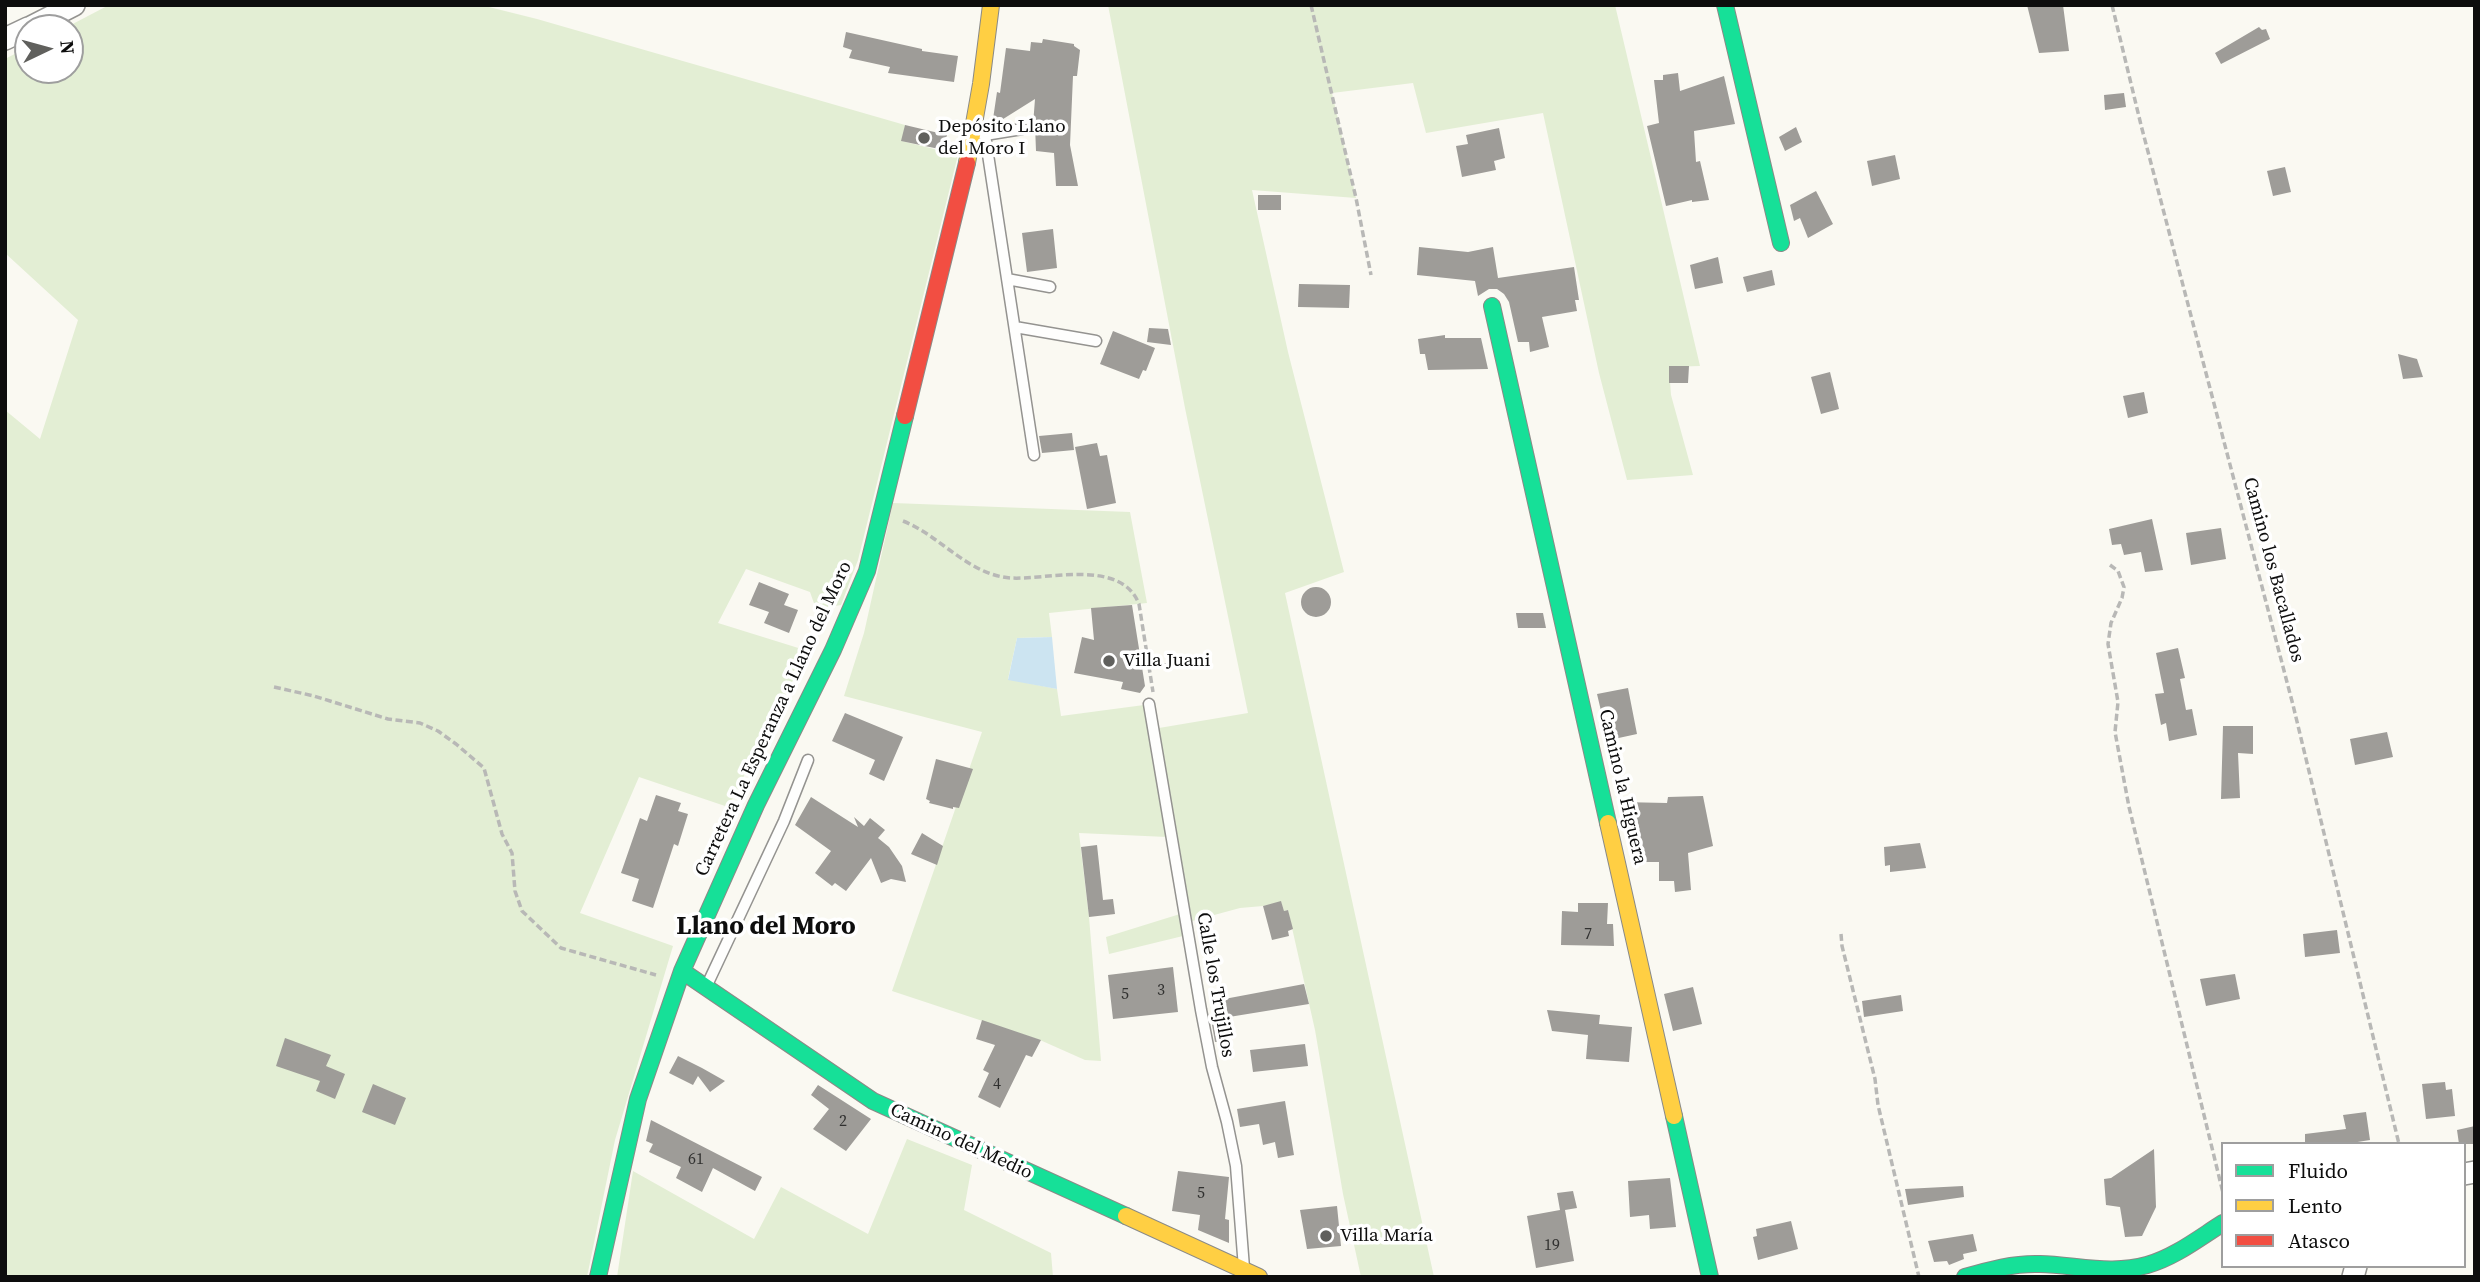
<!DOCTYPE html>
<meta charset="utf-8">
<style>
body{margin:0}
#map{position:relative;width:2480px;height:1282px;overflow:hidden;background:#faf9f2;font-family:"Source Serif 4",serif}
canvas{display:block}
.frame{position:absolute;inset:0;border:7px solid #0d0d0d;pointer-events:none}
.legend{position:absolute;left:2221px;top:1142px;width:245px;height:126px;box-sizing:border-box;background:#fff;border:2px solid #9e9e9e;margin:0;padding:9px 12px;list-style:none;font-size:21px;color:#0d0d0d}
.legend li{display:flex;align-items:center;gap:14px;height:35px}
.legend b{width:35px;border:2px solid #9e9e9e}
.north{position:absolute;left:14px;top:14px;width:70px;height:70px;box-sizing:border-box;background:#fff;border:2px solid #9e9e9e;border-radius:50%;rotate:85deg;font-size:19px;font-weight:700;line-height:28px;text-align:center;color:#0d0d0d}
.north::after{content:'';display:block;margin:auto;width:24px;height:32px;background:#60605d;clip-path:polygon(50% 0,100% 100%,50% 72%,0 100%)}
</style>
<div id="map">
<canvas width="2480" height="1282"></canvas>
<div class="frame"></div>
<ul class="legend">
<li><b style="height:9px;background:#16e098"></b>Fluido</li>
<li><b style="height:9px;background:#ffcf43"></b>Lento</li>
<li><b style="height:9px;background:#f24e42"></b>Atasco</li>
</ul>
<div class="north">N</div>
</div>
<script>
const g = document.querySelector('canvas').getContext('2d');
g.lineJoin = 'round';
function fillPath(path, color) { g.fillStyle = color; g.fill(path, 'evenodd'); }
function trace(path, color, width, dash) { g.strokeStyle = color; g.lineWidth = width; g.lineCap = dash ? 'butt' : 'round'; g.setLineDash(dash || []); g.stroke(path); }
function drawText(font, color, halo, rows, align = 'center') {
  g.font = font + ' "Source Serif 4",serif'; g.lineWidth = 7; g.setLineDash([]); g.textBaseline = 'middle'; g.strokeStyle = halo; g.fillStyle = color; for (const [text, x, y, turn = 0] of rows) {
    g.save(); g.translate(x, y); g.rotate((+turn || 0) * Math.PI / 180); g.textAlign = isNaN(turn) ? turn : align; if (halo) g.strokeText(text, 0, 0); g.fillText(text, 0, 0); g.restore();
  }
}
const green = new Path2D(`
 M109,5H481L537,19L905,125L902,141L958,155L858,560L841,605L816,609L810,592L746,569L718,623L808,651L728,807L639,777L580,913L673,946L615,1140L587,1277H5V410L40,439L78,320L5,253V59L28,47V70H70V28H65Z
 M1108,5H1615L1700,366L1669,367L1671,395L1693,475L1627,480L1599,373L1543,113L1426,133L1413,83L1332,93L1356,198L1252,190L1288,352L1344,572L1285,593L1434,1277H1361L1343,1194L1315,1030L1288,910L1284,911L1281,902L1263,906L1240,908L1192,921L1159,728L1248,713L1185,408Z
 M893,503L1130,512L1147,603L1049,613L1052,637L1017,638L1008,679L1057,689L1061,716L1144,705L1167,837L1079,833L1089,917L1101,1061L1085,1060L1040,1040L892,991L982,732L844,696L864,633Z
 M1180,914L1183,936L1109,954L1106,937Z
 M907,1139L972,1165L964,1210L1051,1253L1053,1277H617L633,1171L754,1239L781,1187L868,1234Z`);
const water = new Path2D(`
 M1052,637L1057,689L1008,680L1017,638Z`);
const building = new Path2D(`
 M2027,5H2063L2069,51L2039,53Z
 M2259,27L2262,30L2266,29L2270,39L2221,64L2215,53Z
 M846,32L922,49V51L958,56L954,82L888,73L890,67L849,58L852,50L843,47Z
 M1043,39L1074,44V46L1080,50L1077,76H1073L1070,145L1078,186H1056L1054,153L1036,151L1035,125H1033L1035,99L992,126L997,92L1000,93L1006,48L1030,51L1031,42L1042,43Z
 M1678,73L1680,91L1724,76L1735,124L1694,131L1696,162L1700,161L1709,200L1692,202V200L1666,206L1647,126L1659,123L1654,80H1663V75Z
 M2124,93L2126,107L2105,110L2104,95Z
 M905,125L947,135L944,150L901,141Z
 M1796,127L1802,142L1785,151L1779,137Z
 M1499,128L1505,158L1494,161L1496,170L1462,177L1456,146L1468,144L1466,135Z
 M1895,155L1900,179L1872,186L1867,161Z
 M2285,167L2291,192L2273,196L2267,171Z
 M1816,191L1833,224L1808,238L1800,218L1794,221L1790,205Z
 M1258,195H1281V210H1258Z
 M1053,229L1057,268L1027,272L1022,233Z
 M1419,247L1468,252L1493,247L1498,278L1574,267L1579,300H1575L1577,311L1542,317L1549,347L1530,352L1529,342H1518L1509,302L1504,294L1497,289H1489L1478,296L1475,281L1417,275Z
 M1718,257L1723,283L1695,289L1690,265Z
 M1772,270L1775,285L1747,292L1743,277Z
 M1299,284L1350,285L1349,308L1298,307Z
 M1149,328L1168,329L1171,345L1147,342Z
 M1113,331L1155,348L1146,371L1143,370L1139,379L1100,364Z
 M1445,335V338H1481L1488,369L1428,370L1425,354H1420L1418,339Z
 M2398,354L2417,359L2423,377L2403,379Z
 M1669,366H1689L1688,383H1669Z
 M1830,372L1839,409L1821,414L1811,377Z
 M2144,392L2148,413L2128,418L2123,396Z
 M1072,433L1074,450L1042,453L1039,436Z
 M1097,443L1100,456L1107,455L1116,503L1087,509L1075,447Z
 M2152,519L2163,570L2145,572L2141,552L2124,555L2121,544L2112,545L2109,529Z
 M2221,528L2226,559L2191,565L2186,533Z
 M759,582L789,594L784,605L798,610L789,633L764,623L769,612L749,605Z
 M1301 602a15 15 0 1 1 30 0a15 15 0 1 1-30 0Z
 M1132,605L1145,686L1140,693L1121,689L1123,682L1074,673L1082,637L1094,640L1091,608Z
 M1516,613H1543L1546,628H1518Z
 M2178,648L2185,678L2180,679L2186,710L2192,709L2197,735L2169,741L2166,723L2161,725L2155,694L2164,693L2156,653Z
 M1628,688L1637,734L1614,739L1609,713L1602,715L1597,694Z
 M845,713L903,737L884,781L869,774L875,760L832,741Z
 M2223,726H2253V754L2238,753L2240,798L2221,799Z
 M2387,732L2393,757L2355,765L2350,739Z
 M936,759L973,769L959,808L953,807V809L929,803L930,801L926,799Z
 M656,795L681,803L678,811L688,814L678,846L674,844L653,908L632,901L639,879L621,873L640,818L647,821Z
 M1703,796L1713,846L1688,853L1691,890L1675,892L1674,881H1659V862H1635L1621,802L1667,803L1668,797Z
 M811,797L858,827L854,817L864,826L870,818L885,830L878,838L889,847L902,866L906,882L891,879L881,883L871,858L846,891L835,883L832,886L815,873L831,851L795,825Z
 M922,833L943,846L937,865L911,854Z
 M1920,843L1926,868L1890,872V865L1885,866L1884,847Z
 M1097,845L1103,900L1113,899L1115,914L1089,917L1081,847Z
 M1281,901L1284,911L1288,910L1293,929L1288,931L1289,936L1272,940L1263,906Z
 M1578,903H1608L1607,924H1613L1614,946L1561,945L1562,911L1578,912Z
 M2337,930L2340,953L2305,957L2303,934Z
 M1173,967L1178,1012L1113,1019L1108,975Z
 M2235,974L2240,999L2206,1006L2200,979Z
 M1304,984L1309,1004L1229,1017L1232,1039L1215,1042L1211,1019L1221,1017L1219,1000Z
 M1693,987L1702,1024L1673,1031L1664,994Z
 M1901,995L1903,1011L1864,1017L1862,1001Z
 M1547,1010L1600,1015L1599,1024L1632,1027L1629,1062L1586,1059L1588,1035L1552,1031Z
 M982,1020L1041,1040L1032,1057L1026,1055L1000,1108L978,1097L989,1073L983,1070L995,1045L976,1039Z
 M285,1038L331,1055L326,1066L345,1074L335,1099L316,1091L320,1081L276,1066Z
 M1305,1044L1308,1066L1253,1072L1250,1050Z
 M678,1056L702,1068L725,1081L710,1092L698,1076L693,1085L669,1073Z
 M2445,1082L2446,1090L2452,1089L2455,1116L2426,1119L2422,1084Z
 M373,1084L406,1098L395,1125L362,1112Z
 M818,1085L871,1119L846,1151L813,1129L829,1109L811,1095Z
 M1285,1101L1294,1155L1278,1158L1275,1142L1263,1145L1259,1124L1240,1127L1237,1109Z
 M2366,1112L2370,1140L2345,1144H2305V1134L2346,1129L2343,1115Z
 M651,1120L762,1177L755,1191L713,1168L702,1192L676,1178L681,1167L649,1152L653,1144L646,1141Z
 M2475,1126V1144H2459L2457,1130Z
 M2154,1149L2156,1207L2142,1236L2125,1237L2120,1207L2106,1205L2104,1179L2111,1178Z
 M1178,1171L1229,1177L1225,1219L1229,1220V1243L1198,1230L1200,1215L1172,1211Z
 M1670,1178L1676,1227L1650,1229L1649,1215L1630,1217L1628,1181Z
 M1963,1186L1964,1197L1908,1205L1905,1189Z
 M1573,1191L1577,1208L1565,1210L1574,1261L1536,1268L1527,1216L1560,1210L1557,1193Z
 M1337,1206L1341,1246L1307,1249L1300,1210Z
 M1791,1221L1798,1249L1758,1260L1753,1237L1757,1236L1756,1229Z
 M1973,1234L1977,1251L1963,1254L1964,1259L1949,1265L1947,1261L1934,1262L1928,1241Z`);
const path = new Path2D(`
 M1311,5L1356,198L1371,275
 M2112,5L2141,125L2293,705L2399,1144
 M903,521C941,536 968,575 1011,578C1048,580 1121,558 1139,604L1153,692
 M2110,565L2118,571L2124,587L2122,598L2111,623L2108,644L2118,702L2115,732L2129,807L2223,1193
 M1149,667L1171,664
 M274,687L314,696L388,719L420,723L438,731L456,744L484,768L502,834L512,853L515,891L522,911L561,948L656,975
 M1841,934L1842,946L1875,1079L1878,1105L1919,1277`);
const lane = new Path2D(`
 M978,133L985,135L1034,455
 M985,135L1022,129
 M1007,279L1050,287
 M1015,327L1096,341
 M1149,704L1201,1010L1212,1067L1227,1122L1236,1166L1244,1268
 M707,985L784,821L808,760`);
const street = new Path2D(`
 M29,28L74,5
 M5,39L28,28
 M2464,1174L2475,1172
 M2353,1277L2356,1266`);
const fast = new Path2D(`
 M1725,5L1781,243
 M1492,306L1608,823
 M682,971L873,1101L1126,1216
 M1674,1116L1710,1277
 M598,1277L638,1099L682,971L756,805L833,650L867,571L905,416
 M1965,1277C1989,1270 2014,1263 2040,1264C2076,1265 2112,1275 2147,1265C2175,1257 2199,1238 2223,1223`);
const slow = new Path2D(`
 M967,163L981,84L991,5
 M1608,823L1674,1116
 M1126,1216L1259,1277`);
const jam = new Path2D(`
 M905,416L967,163`);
const markers = [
 [924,138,7,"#60605d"],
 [1109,661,7,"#60605d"],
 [1326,1236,7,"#60605d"]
];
const numberNames = [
 ["7",1588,935],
 ["3",1161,991],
 ["5",1125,995],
 ["4",997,1085],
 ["2",843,1122],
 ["61",696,1160],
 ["5",1201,1194],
 ["19",1552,1246]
];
const poiNames = [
 ["Depósito Llano",938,127],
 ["del Moro I",938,149],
 ["Villa Juani",1123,661],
 ["Villa María",1340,1236]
];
const streetNames = [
 ["Camino los Bacallados",2273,570,75],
 ["Carretera La Esperanza a Llano del Moro",774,719,-65],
 ["Camino la Higuera",1622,787,77],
 ["Calle los Trujillos",1215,985,80],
 ["Camino del Medio",961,1142,25]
];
const districtNames = [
 ["Llano del Moro",766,927]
];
fillPath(green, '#e3eed4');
fillPath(water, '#cce4f1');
fillPath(building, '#9e9c98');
trace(lane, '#949390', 13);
trace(street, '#949390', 24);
trace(fast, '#8a8a87', 18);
trace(slow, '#8a8a87', 18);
trace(jam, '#8a8a87', 18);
trace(path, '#b8b8b6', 3.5, [7, 3.5]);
trace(lane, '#fefefd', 10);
trace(street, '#fefefd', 21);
trace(fast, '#16e098', 16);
trace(slow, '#ffcf43', 16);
trace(jam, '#f24e42', 16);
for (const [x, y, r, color] of markers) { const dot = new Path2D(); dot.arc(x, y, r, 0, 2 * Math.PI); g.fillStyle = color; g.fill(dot); trace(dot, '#fff', 2.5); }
drawText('16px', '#313130', null, numberNames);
drawText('19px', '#0d0d0d', '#fff', poiNames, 'left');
drawText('19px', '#0d0d0d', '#fff', streetNames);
drawText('bold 26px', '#0d0d0d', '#fff', districtNames);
</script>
